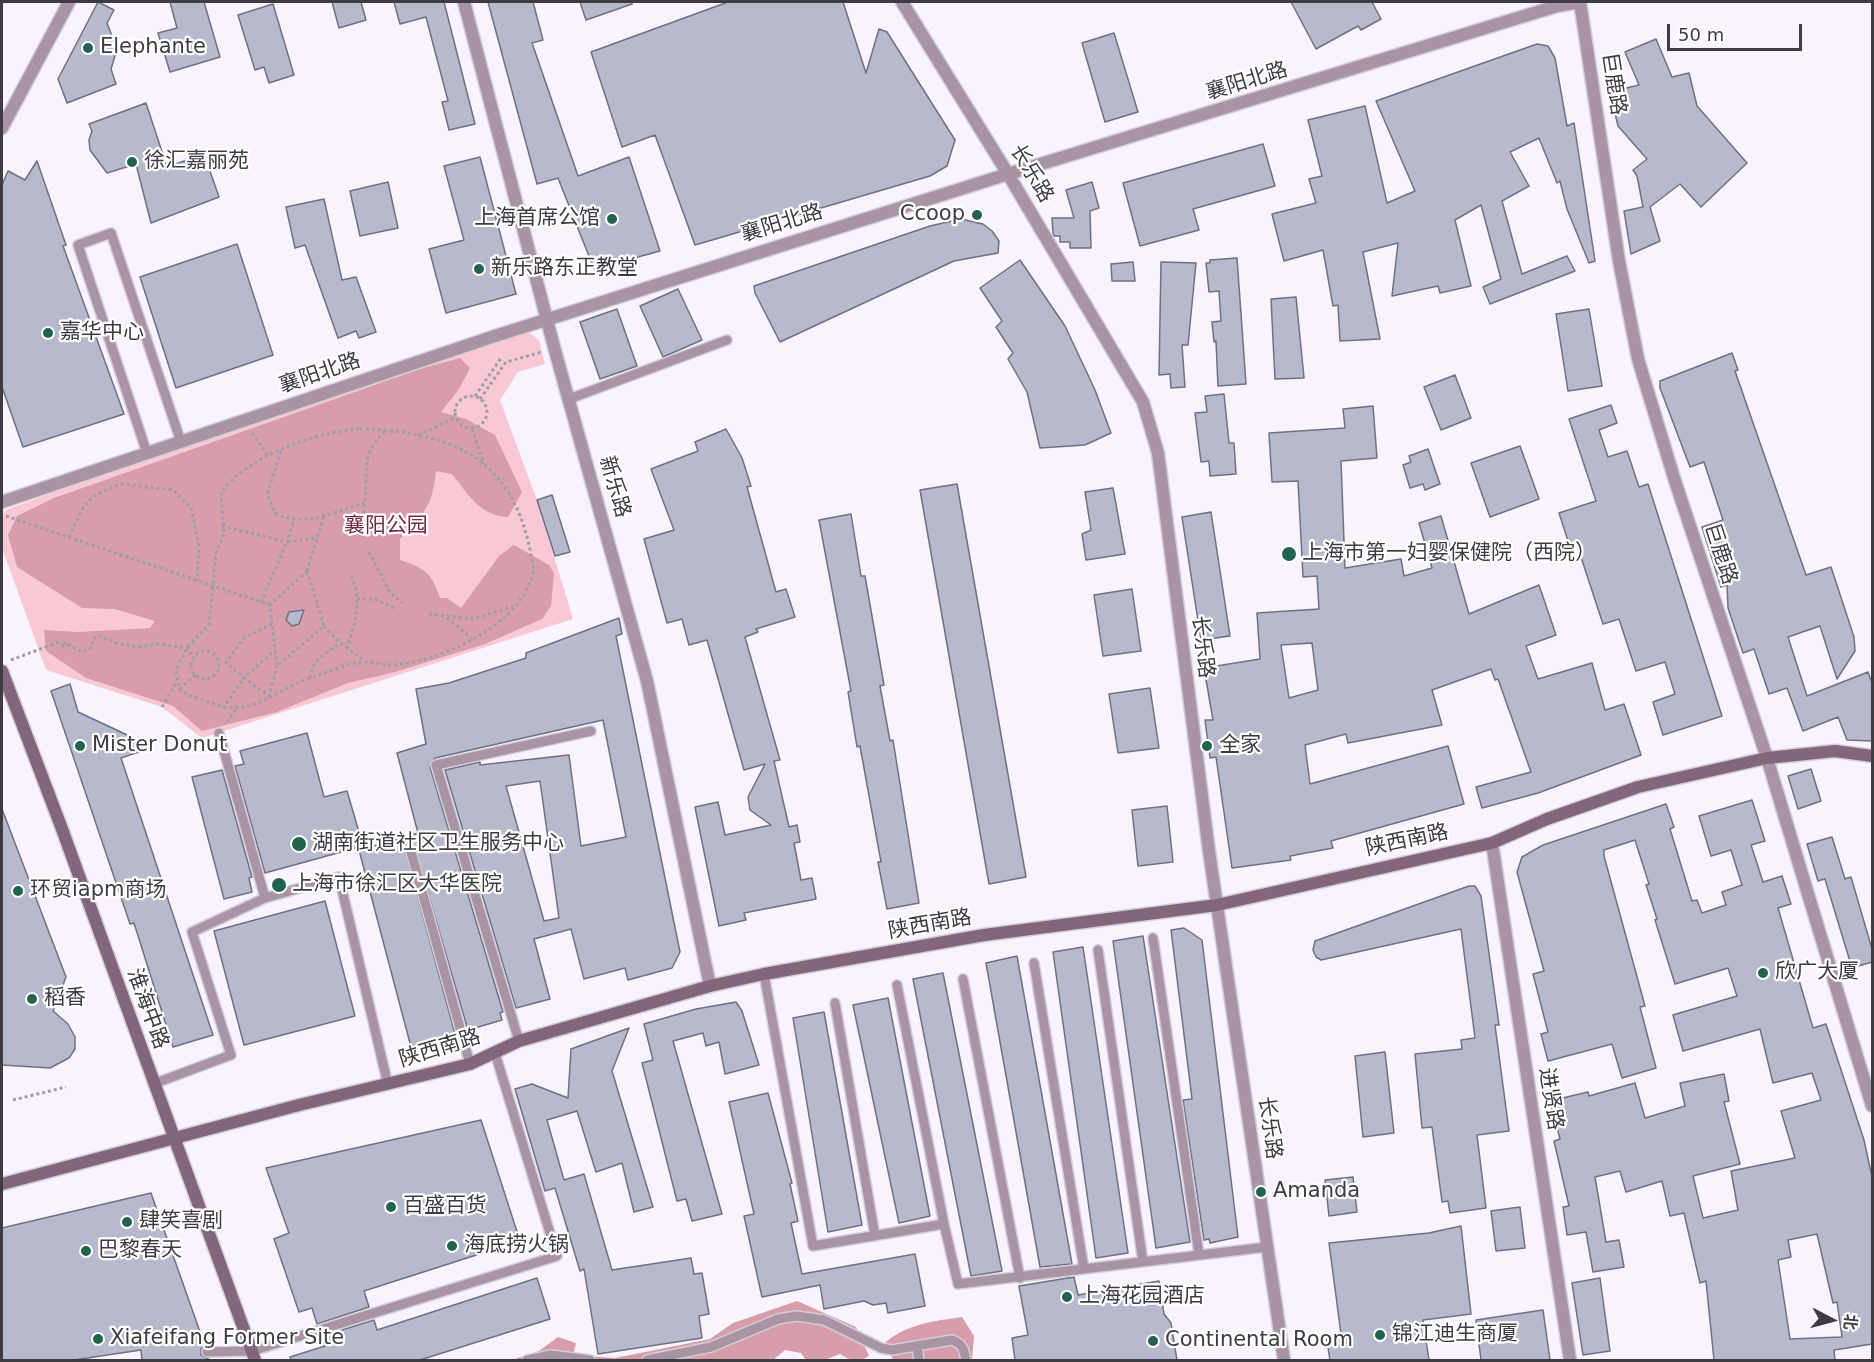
<!DOCTYPE html>
<meta charset="utf-8">
<style>
body{margin:0}
#map{position:relative;width:1874px;height:1362px;overflow:hidden;background:#f8f3fe;font-family:"DejaVu Sans","Noto Sans SC",sans-serif}
canvas{display:block}
.frame{position:absolute;inset:0;border:3px solid #3e3b42;pointer-events:none}
.north{position:absolute;left:1802px;top:1290px;width:60px;height:60px;-webkit-text-stroke:4px #fff;paint-order:stroke;rotate:96deg;font-size:16px;font-weight:700;line-height:24px;text-align:center;color:#3e3b42}
.north::after{content:'';display:block;margin:auto;width:21px;height:27px;background:#3e3b42;clip-path:polygon(50% 0,100% 100%,50% 72%,0 100%)}
.scale{position:absolute;left:1667px;top:24px;width:135px;height:27px;box-sizing:border-box;border:3px solid #3e3b42;border-top:0;padding-left:8px;font-size:18px;line-height:21px;white-space:nowrap;color:#3e3b42;-webkit-text-stroke:4px #fff;paint-order:stroke}
</style>
<div id="map">
<canvas width="1874" height="1362"></canvas>
<div class="frame"></div>
<div class="north">北</div>
<div class="scale">50 m</div>
</div>
<script>
const g = document.querySelector('canvas').getContext('2d');
g.lineJoin = 'round';
function fillPath(path, color) { g.fillStyle = color; g.fill(path, 'evenodd'); }
function trace(path, color, width, dash) { g.strokeStyle = color; g.lineWidth = width; g.lineCap = dash ? 'butt' : 'round'; g.setLineDash(dash || []); g.stroke(path); }
function drawText(font, color, halo, rows, align = 'center') {
  g.font = font + ' "DejaVu Sans","Noto Sans SC",sans-serif'; g.lineWidth = 4.5; g.setLineDash([]); g.textBaseline = 'middle'; g.strokeStyle = halo; g.fillStyle = color; for (const [text, x, y, turn = 0] of rows) {
    g.save(); g.translate(x, y); g.rotate((+turn || 0) * Math.PI / 180); g.textAlign = isNaN(turn) ? turn : align; if (halo) g.strokeText(text, 0, 0); g.fillText(text, 0, 0); g.restore();
  }
}
const green = new Path2D(`
 M527,331L539,340L545,364L518,372L500,400L537,500L573,619L202,738L162,707L46,670L2,548V516L6,510L244,422Z`);
const forest = new Path2D(`
 M460,358L470,368L459,389L441,412L466,419L495,435L522,492L508,517C480,516 468,494 452,474L436,471C433,505 423,516 400,539V560C425,568 432,573 440,598H447L461,608L499,556L514,545L549,565L554,573L551,606L542,619L485,644L395,672L348,683L277,712L202,731L173,706L86,678L46,651L44,630L78,632L150,628L155,621L115,609L82,608L17,567L8,535L17,516L54,498L420,369Z
 M797,1301L856,1327L869,1356C859,1362 850,1361 840,1354L825,1360H806L801,1353L785,1350L773,1360H584L586,1356L615,1358L710,1339L733,1323Z
 M962,1317L974,1336L972,1360H893L886,1342C907,1324 934,1321 962,1317Z
 M558,1337L576,1343L572,1360H512L539,1351Z`);
const building = new Path2D(`
 M98,2L114,10L107,23L117,49L111,69L116,84L67,103L58,79Z
 M170,2H204L220,57L170,72L158,33L177,28Z
 M332,2H361L366,20L339,28Z
 M394,2H444L475,124L449,130L442,102L448,101L426,17L400,24Z
 M488,2H533L543,40L532,43L578,176L629,157L660,251L594,269L558,178L537,184Z
 M580,2H632V4L586,20Z
 M728,2H843L866,73L879,29L887,32L955,140L947,166L930,176L695,245L655,135L622,147L591,52Z
 M1291,2H1372L1381,19L1361,30L1358,26L1316,49Z
 M273,4L294,75L269,83L264,67L255,70L238,15Z
 M1114,33L1138,112L1105,122L1082,43Z
 M1656,39L1672,77L1689,73L1697,106L1747,163L1701,207L1680,184L1650,207L1660,241L1631,254L1624,211L1643,207L1637,176L1633,170L1647,159L1618,126L1610,92L1639,85L1625,52Z
 M1537,44L1548,46L1555,58L1567,126L1574,123L1595,261L1589,263L1567,209L1560,181L1557,183L1539,138L1510,152L1529,186L1502,201L1522,274L1567,256L1575,271L1490,304L1483,287L1501,279L1481,205L1455,220L1471,286L1440,293L1438,286L1392,296L1398,243L1363,252L1380,339L1340,341L1338,305L1333,306L1323,250L1284,261L1272,214L1316,203L1309,179L1322,176L1308,120L1365,106L1387,203L1415,191L1376,101Z
 M146,103L167,167L204,154L219,197L151,223L136,164L107,173L90,150L89,140L92,131L89,124Z
 M1263,144L1275,186L1193,209L1199,230L1140,246L1123,183Z
 M480,157L516,294L446,313L429,249L464,240L444,166Z
 M37,161L66,245L63,246L124,414L23,447L2,387V185L8,171L25,180Z
 M388,182L398,228L360,236L350,191Z
 M1092,182L1099,208L1090,211L1091,248H1070V242H1060V236H1054L1053,233L1052,218H1074L1066,190Z
 M324,199L342,280L356,277L376,332L359,338L356,331L338,338L305,245L295,248L286,207Z
 M961,219L983,224L992,231L999,241L998,253L954,261L780,342L755,293L754,286L930,226Z
 M237,244L273,355L176,388L140,277Z
 M1237,258L1246,384L1218,386L1216,341L1214,342L1212,322L1221,321L1219,291L1209,292L1206,263H1210V260Z
 M1020,260L1065,326L1095,390L1111,433L1085,445L1040,448L1027,392L1008,359L1013,353L996,327L1002,321L980,288Z
 M1133,262L1135,281H1112L1111,264Z
 M1161,262L1196,263L1188,345H1182L1185,387L1171,388L1170,374L1159,375Z
 M678,289L702,340L663,357L640,306Z
 M1296,297L1304,378L1275,379L1271,299Z
 M617,309L637,366L600,379L580,322Z
 M1589,309L1602,386L1568,391L1556,314Z
 M1732,353L1738,370L1735,371L1806,575L1831,567L1854,637L1855,651L1837,679L1820,626L1788,637L1807,696L1868,672L1872,683V741L1847,740L1838,717L1803,731L1787,688L1769,694L1754,649L1743,653L1728,608L1727,585L1721,587L1702,527L1723,520L1704,462L1690,467L1660,388V381Z
 M1455,375L1471,418L1441,430L1424,387Z
 M1224,394L1229,443H1234L1236,474L1210,476L1209,461L1201,462L1195,413L1207,412L1205,396Z
 M1611,405L1617,423L1599,430L1608,457L1627,451L1639,487L1648,484L1722,716L1663,735L1653,702L1675,694L1665,662L1636,671L1619,619L1603,624L1576,542L1569,544L1559,513L1596,501L1569,419Z
 M1373,406L1377,458L1341,461L1345,568L1401,559L1404,576L1432,568L1419,523L1441,516L1469,614L1539,585L1556,635L1526,646L1538,679L1592,663L1605,710L1624,704L1641,755L1538,793L1482,808L1476,787L1531,772L1498,679L1495,680L1491,669L1432,690L1442,725L1348,743L1346,734L1305,745L1310,784L1448,746L1464,804L1331,841L1333,848L1290,856L1291,860L1232,868L1216,757L1210,758L1205,720H1213L1204,668L1260,659L1257,613L1319,609L1317,576L1303,577L1298,481L1272,482L1269,433L1345,428L1343,409ZM1312,643L1318,690L1289,698L1281,645Z
 M726,429L742,458L751,486L747,487L776,592L786,589L795,617L756,629L758,632L745,637L780,760L774,761L789,827L797,825L800,842L794,843L801,880L812,878L816,899L744,913L746,920L719,926L695,807L718,802L725,835L771,825L750,810L748,797L765,764L744,770L707,640L689,645L682,619L667,623L644,539L674,530L651,469L698,451L695,442Z
 M1520,446L1539,499L1490,517L1471,463Z
 M1428,449L1440,484L1425,490L1423,484L1410,488L1403,465L1411,462L1409,456Z
 M957,484L1026,877L989,884L920,490Z
 M1113,488L1125,554L1086,560L1082,534L1091,530L1085,492Z
 M552,495L570,552L555,556L537,500Z
 M1211,512L1230,636L1201,640L1182,517Z
 M851,514L861,576H865L884,685L880,686L890,741L893,740L919,903L887,909L878,862H881L860,746L857,747L848,692L851,691L819,520Z
 M1132,589L1141,651L1103,656L1094,595Z
 M304,610L299,624L292,626L286,620L289,612Z
 M619,618L622,634L616,636L680,952L672,968L628,980L625,968L584,979L571,929L534,939L550,999L516,1008L445,770L480,762V765L569,755L581,846L626,837L603,720L435,758L430,767L503,1012L500,1013L502,1020L468,1030L411,835L418,833L397,753L426,744L416,689L449,683L526,658V653ZM540,781L559,918L544,921L506,786Z
 M70,684L78,712L153,747L121,758L213,1035L173,1047L134,923L130,924L51,691Z
 M1150,688L1159,748L1118,753L1109,694Z
 M307,733L324,797L347,791L363,846L265,873L235,766L244,764L240,751Z
 M1811,769L1821,801L1798,809L1788,776Z
 M222,770L252,877L249,878L252,892L224,899L192,777Z
 M1752,800L1765,841L1751,845L1763,882L1782,876L1791,904L1778,908L1813,1028L1826,1024L1864,1140L1872,1177V1344L1834,1350L1835,1360H1714L1706,1281L1700,1283L1684,1213L1670,1216L1662,1181L1626,1192L1620,1171L1595,1177L1606,1242L1619,1240L1624,1267L1593,1272L1586,1232L1567,1235L1563,1207L1569,1206L1554,1141L1560,1139L1550,1101L1588,1092L1589,1096L1635,1083L1645,1118L1685,1106L1680,1083L1724,1074L1729,1101L1724,1102L1740,1164L1693,1176L1703,1218L1738,1210L1731,1171L1795,1158L1781,1111L1821,1100L1812,1073L1773,1083L1760,1029L1683,1051L1673,1015L1737,996L1728,968L1675,984L1655,920L1657,919L1646,885L1649,884L1635,840L1604,850V856L1645,1006L1640,1007L1656,1068L1622,1078L1612,1044L1548,1061L1541,1034L1548,1032L1533,974L1544,971L1517,872L1522,857L1543,845L1666,804L1674,827L1670,829L1692,901L1697,900L1702,913L1726,905L1722,892L1742,885L1731,850L1711,856L1699,816ZM1817,1234L1833,1303L1837,1302L1842,1337L1790,1339L1778,1260L1791,1257L1788,1240Z
 M1167,806L1173,862L1138,866L1132,810Z
 M2,809L66,977L53,1011L68,1024L75,1037V1049L69,1058L50,1068L2,1065Z
 M1832,837L1845,879L1851,877L1872,949V962L1852,968L1825,879L1818,881L1807,844Z
 M402,838L455,1034L411,1047L359,850Z
 M1469,886H1475L1481,896L1499,1025H1495L1509,1131L1477,1135L1486,1208L1450,1213L1448,1201L1442,1202L1432,1127L1422,1128L1415,1054L1462,1049L1461,1040L1475,1038L1461,929L1321,960L1316,957L1313,950L1315,941Z
 M325,901L355,1016L244,1045L214,931Z
 M1184,928L1202,940L1238,1237L1210,1243L1209,1239L1204,1240L1183,1100L1192,1099L1171,930Z
 M1143,936L1190,1242L1156,1248L1113,941Z
 M1083,947L1128,1253L1096,1258L1053,952Z
 M1017,956L1072,1264L1040,1267L986,963Z
 M943,973L1002,1271L971,1276L913,979Z
 M888,998L930,1216L899,1223L853,1005Z
 M736,1002L742,1011L759,1065L725,1074L719,1042L706,1046L703,1033L673,1041L722,1214L692,1221L686,1199L677,1201L642,1063L653,1060L644,1024L696,1009Z
 M824,1012L862,1225L828,1232L793,1018Z
 M629,1028L612,1071L653,1207L634,1212L622,1163L596,1172L577,1111L547,1120L564,1180L584,1174L612,1270L691,1258L694,1274L702,1273L709,1314L699,1316L702,1338L598,1354L584,1269L580,1271L555,1188L545,1191L515,1089L532,1084L568,1098L571,1049Z
 M1385,1052L1394,1133L1363,1137L1355,1056Z
 M768,1093L792,1183L790,1184L798,1221L791,1223L802,1274L915,1254L925,1306L888,1313L886,1303L873,1305L864,1301L824,1309L820,1285L762,1297L744,1216L754,1214L729,1102Z
 M481,1120L520,1241L364,1291L369,1307L317,1324L312,1308L299,1312L274,1239L289,1233L266,1168Z
 M1353,1177L1357,1212L1329,1216L1325,1180Z
 M151,1193L205,1346L201,1349V1355L210,1360H142L141,1350L74,1360H2V1228Z
 M1520,1207L1525,1248L1496,1251L1491,1211Z
 M1461,1226L1471,1314L1423,1320L1429,1360H1330L1326,1336L1341,1334L1329,1243L1429,1233Z
 M1074,1277L1078,1295L1159,1281L1164,1314L1171,1323L1177,1360H1015L1012,1338L1028,1335L1019,1286Z
 M537,1278L550,1319L420,1360H291L290,1357L325,1346L322,1336L374,1320L377,1330Z
 M1600,1278L1610,1351L1583,1355L1572,1283Z
 M1543,1310L1550,1360H1481L1476,1320Z`);
const path = new Path2D(`
 M455 412a16 16 0 1 1 32 0a16 16 0 1 1-32 0Z
 M475,396L501,358
 M480,399L506,362L542,352
 M360,429C398,429 455,438 485,465C512,489 525,521 531,555C532,561 535,568 533,573C529,589 516,608 504,618C476,642 425,665 388,665C380,665 373,661 365,662C350,662 328,672 313,677C273,690 254,720 208,702C197,697 190,697 180,690L176,671L187,648L209,625L216,553L224,534L221,492C250,455 315,432 360,429Z
 M472,429L484,464
 M252,433L268,456
 M418,435L455,418
 M281,451L267,494L275,513C304,528 335,512 364,503
 M6,516L270,605
 M222,526L287,542L294,520
 M362,531C363,516 366,500 366,484C367,457 366,451 386,430
 M69,537L83,508L93,496L121,484L173,490L191,508L199,547L197,581
 M369,552L389,591L402,603
 M307,571L324,626L277,666L270,605Z
 M307,571L324,516
 M357,599H375L396,609
 M261,602L287,542L317,538
 M429,614L472,619L515,606
 M447,618L471,638
 M272,624L244,638L226,662L244,678L275,650
 M324,626L340,643L365,661
 M63,642L68,643L67,647L63,646Z
 M68,644L82,652L92,647L93,640L98,635L115,643L138,647L158,644L187,648L193,657
 M347,649C354,624 364,599 350,575
 M191 665a14 14 0 1 1 28 0a14 14 0 1 1-28 0Z
 M11,660L59,642L62,644
 M310,678C311,660 327,653 340,643
 M180,689L196,674
 M269,697L277,666
 M162,707L177,681
 M223,708L244,678L269,696
 M227,722L236,709
 M13,1100L66,1087`);
const service = new Path2D(`
 M569,399L727,340
 M147,453L78,245L111,233L181,442
 M408,841L470,1064
 M265,898L339,877L388,1085
 M1153,938L1199,1254
 M1098,950L1143,1262
 M1034,963L1084,1269
 M764,974L813,1246L944,1224L958,1284L1267,1247
 M963,979L1020,1278
 M897,985L944,1224
 M835,1003L875,1236
 M519,1041L436,765L591,731
 M153,1084L231,1055L192,932L265,898L219,733
 M917,1346L919,1360
 M207,1352L252,1351L557,1256L495,1053
 M527,1360L551,1355L590,1360
 M647,1360L711,1347L778,1319L797,1316L824,1320L881,1348L892,1350L952,1340C963,1344 964,1350 966,1360`);
const minor = new Path2D(`
 M464,2L554,347L647,681L710,986
 M2,128L69,2
 M1008,174L1557,6L1580,2L1619,261L1638,359L1675,481L1767,758L1872,1106
 M1492,843L1570,1360`);
const tertiary = new Path2D(`
 M902,2L1008,174L1143,402L1158,453L1209,851L1284,1360
 M2,502L495,336L1008,174`);
const secondary = new Path2D(`
 M2,671L62,829L255,1360
 M2,1184L299,1105L470,1064L519,1041L710,986L764,974L984,935L1217,905L1492,843L1547,819L1638,787L1767,758L1835,751L1872,756`);
const markers = [
 [88,48,6,"#23624f"],
 [132,162,6,"#23624f"],
 [977,215,6,"#23624f"],
 [612,219,6,"#23624f"],
 [479,269,6,"#23624f"],
 [48,333,6,"#23624f"],
 [1289,554,8,"#23624f"],
 [80,746,6,"#23624f"],
 [1207,746,6,"#23624f"],
 [299,844,8,"#23624f"],
 [279,885,8,"#23624f"],
 [18,891,6,"#23624f"],
 [1763,973,6,"#23624f"],
 [32,999,6,"#23624f"],
 [1261,1192,6,"#23624f"],
 [391,1207,6,"#23624f"],
 [127,1222,6,"#23624f"],
 [452,1246,6,"#23624f"],
 [86,1251,6,"#23624f"],
 [1067,1297,6,"#23624f"],
 [1380,1335,6,"#23624f"],
 [98,1339,6,"#23624f"],
 [1153,1341,6,"#23624f"]
];
const poiNames = [
 ["Elephante",100,48],
 ["徐汇嘉丽苑",144,162],
 ["Ccoop",965,215,"right"],
 ["上海首席公馆",600,219,"right"],
 ["新乐路东正教堂",491,269],
 ["嘉华中心",60,333],
 ["上海市第一妇婴保健院（西院）",1302,554],
 ["Mister Donut",92,746],
 ["全家",1219,746],
 ["湖南街道社区卫生服务中心",312,844],
 ["上海市徐汇区大华医院",292,885],
 ["环贸iapm商场",30,891],
 ["欣广大厦",1775,973],
 ["稻香",44,999],
 ["Amanda",1273,1192],
 ["百盛百货",403,1207],
 ["肆笑喜剧",139,1222],
 ["海底捞火锅",464,1246],
 ["巴黎春天",98,1251],
 ["上海花园酒店",1079,1297],
 ["锦江迪生商厦",1392,1335],
 ["Xiafeifang Former Site",110,1339],
 ["Continental Room",1165,1341]
];
const streetNames = [
 ["襄阳北路",1247,82,-17],
 ["巨鹿路",1613,84,81],
 ["长乐路",1031,174,59],
 ["襄阳北路",782,224,-17],
 ["襄阳北路",320,374,-19],
 ["新乐路",614,487,74],
 ["巨鹿路",1720,554,72],
 ["长乐路",1202,647,83],
 ["陕西南路",1407,841,-12],
 ["陕西南路",930,925,-10],
 ["淮海中路",147,1009,70],
 ["陕西南路",440,1049,-17],
 ["进贤路",1550,1099,81],
 ["长乐路",1269,1128,82]
];
const parkNames = [
 ["襄阳公园",386,527]
];
fillPath(green, '#f8c9d4');
fillPath(forest, '#d79dab');
fillPath(building, '#b7b9cc');
trace(building, '#6f7183', 1.5);
trace(service, '#d3ced8', 12);
trace(minor, '#d3ced8', 15);
trace(tertiary, '#d3ced8', 15);
trace(secondary, '#d3ced8', 15);
trace(path, '#a19da6', 3, [3, 3]);
trace(service, '#a994a3', 9);
trace(minor, '#a994a3', 12);
trace(tertiary, '#a994a3', 12);
trace(secondary, '#83667c', 12);
for (const [x, y, r, color] of markers) { const dot = new Path2D(); dot.arc(x, y, r, 0, 2 * Math.PI); g.fillStyle = color; g.fill(dot); trace(dot, '#fff', 2); }
drawText('21px', '#3e3b42', '#fff', poiNames, 'left');
drawText('21px', '#3e3b42', '#fff', streetNames);
drawText('21px', '#702a41', '#fff', parkNames);
</script>
